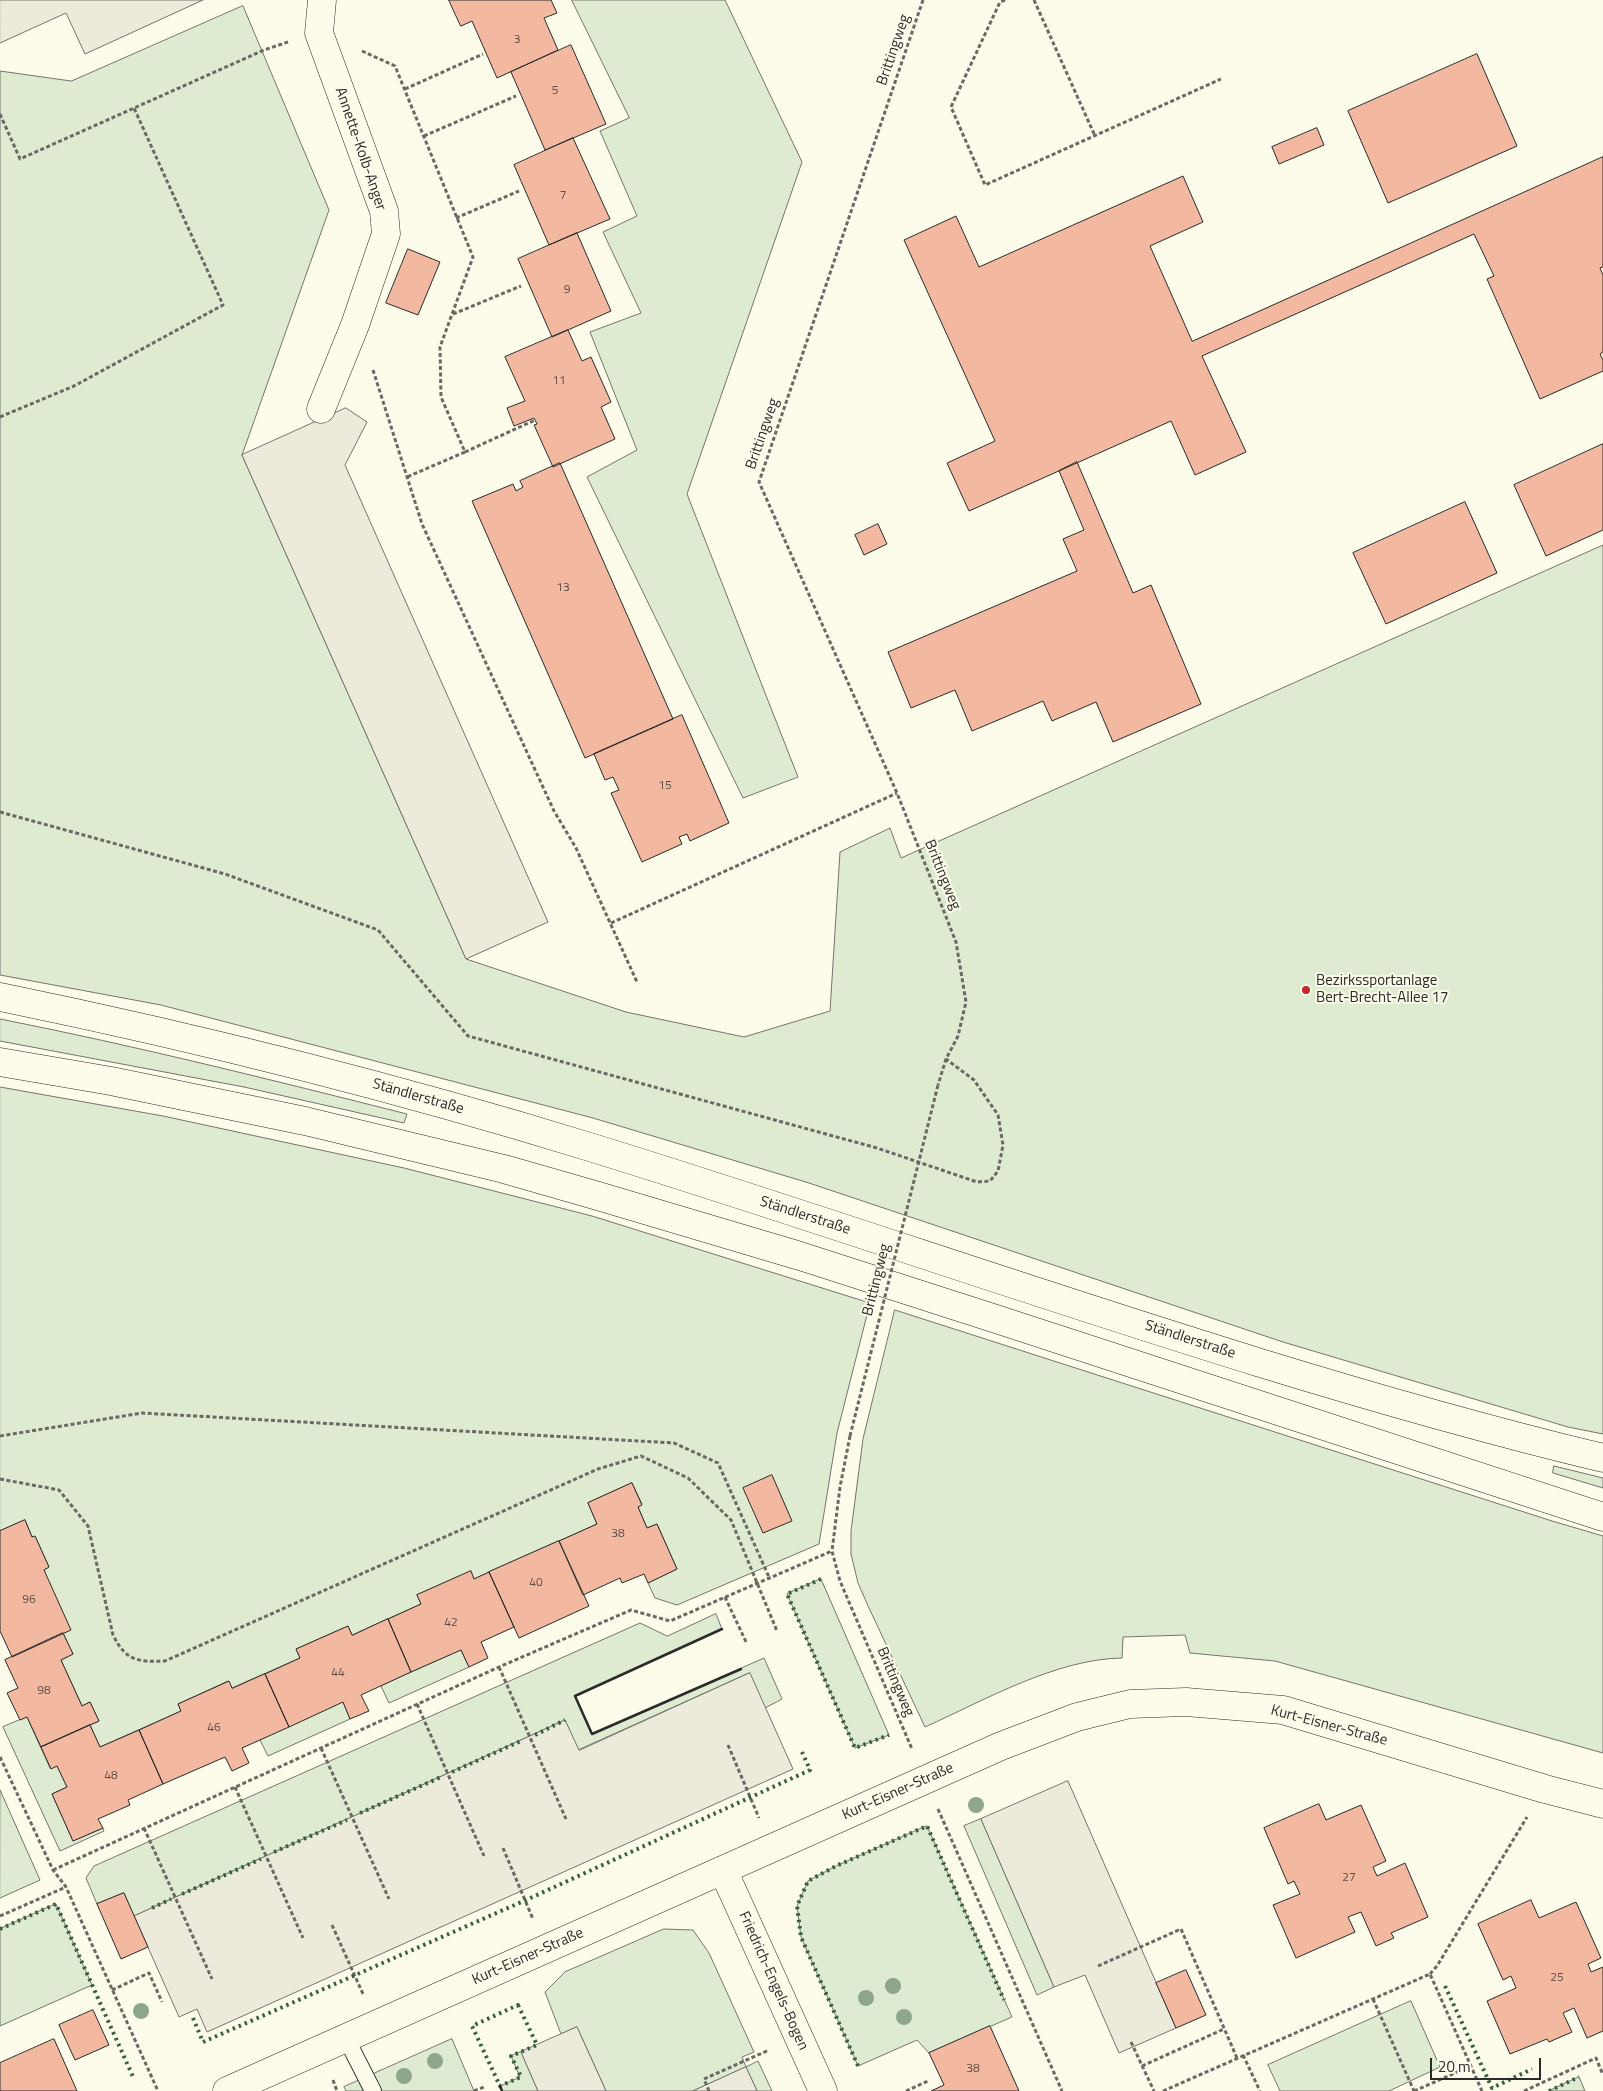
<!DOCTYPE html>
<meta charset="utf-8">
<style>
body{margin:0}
#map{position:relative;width:1603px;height:2091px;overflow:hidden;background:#fdfbea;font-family:"Titillium Web",sans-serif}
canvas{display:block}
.scale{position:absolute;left:1430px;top:2058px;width:111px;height:22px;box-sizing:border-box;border:2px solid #2b2b2b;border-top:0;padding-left:6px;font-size:15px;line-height:18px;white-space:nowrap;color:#2b2b2b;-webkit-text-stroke:4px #fdfbea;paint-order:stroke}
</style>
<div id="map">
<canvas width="1603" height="2091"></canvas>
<div class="scale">20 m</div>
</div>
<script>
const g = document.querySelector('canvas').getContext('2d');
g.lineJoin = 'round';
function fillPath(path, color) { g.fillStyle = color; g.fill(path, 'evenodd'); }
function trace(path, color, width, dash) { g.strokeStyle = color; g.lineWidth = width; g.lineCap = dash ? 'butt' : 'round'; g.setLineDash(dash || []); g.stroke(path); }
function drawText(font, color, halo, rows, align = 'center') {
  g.font = font + ' "Titillium Web",sans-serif'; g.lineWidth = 4; g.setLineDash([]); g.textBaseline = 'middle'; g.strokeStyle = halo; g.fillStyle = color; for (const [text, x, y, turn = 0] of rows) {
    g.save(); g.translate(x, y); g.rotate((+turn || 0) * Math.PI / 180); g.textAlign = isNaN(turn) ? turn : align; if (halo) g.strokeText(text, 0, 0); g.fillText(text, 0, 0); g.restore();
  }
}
const green = new Path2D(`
 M572,0H725L802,162L687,494L798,777L743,798L587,477L637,450L590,332L641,313L603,232L637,216L600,131L629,118Z
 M243,6L329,210L242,455L466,959L626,1012L744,1037L830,1011L840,852L890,828L901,858L1603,545V1434L1568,1427L1283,1342L809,1183L593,1118L161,1005L0,975V71L71,81Z
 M0,1019C137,1046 272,1080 407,1114L404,1123L244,1087L0,1041Z
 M0,1087L163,1116L404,1168L592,1216L870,1303L837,1433L819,1544L677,1605L655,1598L648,1583L677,1569L657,1524L647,1528L638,1507L642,1504L632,1483L588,1503L597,1524L474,1579L471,1572L417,1595L421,1604L352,1635L348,1626L296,1649L300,1658L232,1688L228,1681L178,1704L181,1711L100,1747L90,1725L99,1721L90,1702L82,1706L61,1660L73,1654L63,1633L44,1570L49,1567L35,1536L32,1537L25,1520L0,1531Z
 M895,1310L1552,1521L1603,1536V1753L1275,1661L1190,1653L1185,1635L1123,1637L1122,1658C1056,1659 985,1700 925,1727L869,1608L858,1583L851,1554V1531L863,1439Z
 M1554,1466L1603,1478V1488L1553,1473Z
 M821,1579L889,1735L855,1748L787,1594Z
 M716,1614L722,1629L575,1696L592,1734L764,1658L782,1699L765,1708L749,1673L578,1750L565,1720L134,1916L124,1893L97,1904L86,1878L94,1866L640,1623L667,1636Z
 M461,1650L469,1667L389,1703L381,1686Z
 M343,1702L350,1719L268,1756L260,1740Z
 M27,1717L50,1768L57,1766L67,1787L52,1794L73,1841L103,1828L104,1831L60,1851L3,1727Z
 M0,1790L40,1880L0,1898Z
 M981,1819L1054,1987L1037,1995L964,1826Z
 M927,1826L1012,2017L929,2053L917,2040L858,2066L801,1937L797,1906L808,1881L836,1866Z
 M56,1904L92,1985L0,2026V1929Z
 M664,1929L693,1930L709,1953L754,2052L742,2057L746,2067L758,2061L772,2091H757L746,2067L693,2091H606L577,2027L561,2034L545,1992L565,1972Z
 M1411,2001L1440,2067L1389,2091H1280L1268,2065Z
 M452,2039L474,2091H346L344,2087Z
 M521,2052L538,2091H502L500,2086L520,2077L511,2056Z
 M1579,2077L1585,2091H1549Z`);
const parking = new Path2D(`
 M0,0H203L85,54L66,13L0,43Z
 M346,408L367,422L345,465L548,922L466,959L242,455Z
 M750,1673L793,1769L207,2032L197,2009L179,2017L134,1916L565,1720L579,1750Z
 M1068,1781L1176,2028L1119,2053L1085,1975L1054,1987L981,1819Z
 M577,2027L606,2091H538L521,2052Z
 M746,2067L757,2091H693Z`);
const building = new Path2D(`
 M449,0H551L557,13L544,18L558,50L497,78L472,21L461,26Z
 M571,45L606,124L545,150L511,72Z
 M1477,54L1517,146L1388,203L1348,111Z
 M1317,128L1324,145L1279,164L1272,147Z
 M573,138L610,219L549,245L514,165Z
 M1603,157V267L1600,268L1603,275V352L1600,354L1603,360V371L1540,399L1487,279L1494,276L1474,234L1202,356L1246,452L1195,475L1171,421L969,511L947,463L995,441L904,240L956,216L979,267L1183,176L1203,222L1150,246L1192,341Z
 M577,233L611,311L552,337L518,259Z
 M408,249L440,262L418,315L386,303Z
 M568,330L582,361L591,357L611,402L601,407L615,439L553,467L534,425L537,424L534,418L514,426L507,408L525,401L505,357Z
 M1603,444V530L1546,556L1514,485Z
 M1077,462L1133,593L1151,585L1201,704L1113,742L1096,702L1052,721L1043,701L972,731L955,690L911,708L888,652L1077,571L1063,539L1084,530L1059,471Z
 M560,463L673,719L585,758L472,501L513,484L516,491L523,487L520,481Z
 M1465,502L1497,573L1386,624L1353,553Z
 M878,524L887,544L864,555L855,535Z
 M682,715L729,823L690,841L687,834L679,837L682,844L642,862L611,793L619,790L613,777L605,780L594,754Z
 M772,1475L792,1521L763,1533L743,1488Z
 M632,1483L642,1505L638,1507L647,1528L657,1524L677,1569L648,1583L644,1574L622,1583L620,1578L583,1595L559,1541L597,1524L588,1503Z
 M25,1520L32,1537L35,1536L49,1567L44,1570L71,1630L12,1657L0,1631V1531Z
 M559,1541L589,1606L519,1638L489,1572Z
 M471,1571L474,1579L489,1572L514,1627L481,1642L488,1658L469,1667L461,1650L411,1672L388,1619L421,1604L417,1595Z
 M388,1619L411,1672L361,1695L369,1711L350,1719L343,1702L289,1727L265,1674L300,1658L296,1649L348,1626L352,1635Z
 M63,1633L73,1654L61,1660L82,1706L90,1702L99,1721L41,1747L27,1717L20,1720L7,1693L18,1688L5,1660Z
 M265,1674L289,1727L242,1748L249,1763L232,1771L225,1757L163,1784L139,1730L181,1711L178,1704L229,1681L232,1688Z
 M90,1725L100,1747L139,1730L163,1784L128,1800L130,1805L98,1819L103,1828L73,1841L52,1794L67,1787L57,1766L51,1769L41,1747Z
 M1319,1804L1326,1820L1361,1805L1386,1861L1373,1867L1377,1876L1405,1863L1428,1917L1391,1933L1394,1938L1376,1946L1361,1912L1348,1917L1355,1932L1296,1958L1273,1905L1300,1894L1294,1881L1288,1884L1264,1828Z
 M124,1893L148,1947L121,1959L97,1904Z
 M1531,1900L1539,1918L1576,1902L1601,1958L1588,1964L1591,1972L1603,1967V2031L1587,2038L1574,2008L1563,2013L1572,2032L1549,2042L1547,2039L1510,2054L1487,2001L1516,1988L1511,1976L1503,1980L1478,1924Z
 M1186,1970L1206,2015L1176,2028L1156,1983Z
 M93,2010L109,2045L75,2060L59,2025Z
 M990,2026L1019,2091H931L944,2085L929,2053Z
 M54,2039L77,2091H0V2063Z`);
const path = new Path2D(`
 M923,0L759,482L897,793L956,942L966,1002L958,1036L946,1059L938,1085
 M1005,0L1000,2L951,107L985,185L1221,79
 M1034,0L1095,136
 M362,51L395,66L473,257L440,347L441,397L465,452L407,477
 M405,89L483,54
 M0,114L20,159L264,50L288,42
 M424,136L516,96
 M456,218L519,191
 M453,314L521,286
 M373,370L422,524L554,811L576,848L637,982
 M0,417L74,386L223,305L134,108
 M465,452L535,420
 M0,812L225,874L378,930L468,1036L877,1148L977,1182L990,1181L998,1171L1003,1145L998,1115L974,1080L946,1059
 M611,923L897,793
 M0,1436L142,1413L674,1443L718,1463L769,1577
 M850,1436L840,1487L832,1551L840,1581L912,1749
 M0,1479L59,1490L88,1526L113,1635C126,1661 137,1662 165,1661L598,1469L641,1456L688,1478L731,1520L777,1631
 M725,1597L747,1644
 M499,1667L566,1819
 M417,1704L484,1856
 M728,1745L759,1818
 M321,1748L389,1899
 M0,1757L53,1870L66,1887L158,2091
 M235,1787L303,1938
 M938,1809L1062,2091
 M144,1828L212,1979
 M503,1848L533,1919
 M53,1870L499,1667L631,1610L670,1621L832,1551
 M0,1916L66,1887
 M332,1925L363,1994
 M1098,1966L1181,1929L1237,2058
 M1430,1974L1437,1966L1527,1817
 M112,1990L149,1973L162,2002
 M1373,1999L1414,2091
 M1131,2042L1154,2091
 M1243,2055L1260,2091
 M1142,2066L1224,2029
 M333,2080L337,2091
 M474,2091L484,2087
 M709,2091L704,2079L769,2050
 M906,2091L928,2081
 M1163,2091L1430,1974L1482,2091
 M1414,2091L1471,2066
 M1524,2091L1596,2058L1603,2075`);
const lane = new Path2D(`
 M346,2038L373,2091`);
const street = new Path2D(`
 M321,409L355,325L386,234L384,211L319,33L322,0
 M723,1870L823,2091
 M227,2091L1001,1746L1077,1717L1130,1704L1186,1702L1283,1710L1545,1789L1603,1804`);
const secondary = new Path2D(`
 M0,997C200,1038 398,1088 593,1148C930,1252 1260,1375 1603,1458
 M0,1062L111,1081L305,1121L504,1169L598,1196L800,1256L993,1318L1603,1517`);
const pathBridge = new Path2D(`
 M850,1436L938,1085`);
const hedge = new Path2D(`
 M821,1579L787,1594L855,1748L889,1735
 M535,1735L565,1720
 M452,1772L523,1740
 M360,1813L441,1777
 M274,1852L347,1820
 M182,1894L261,1859
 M152,1908L171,1899
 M0,1929L56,1904L134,2079
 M1445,1986L1492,2088L1532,2069
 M518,2005L537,2045L511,2056L521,2077L500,2086L472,2026Z
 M193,2018L203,2042L526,1900L810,1770L802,1752
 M858,2066L801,1937L797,1906L808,1881L836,1866L927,1826L1004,2000
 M1549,2091L1579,2077`);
const wall = new Path2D(`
 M722,1629L575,1696L592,1734L741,1669
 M500,2086L502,2091`);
const trees = [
 [976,1805],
 [893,1986],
 [866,1998],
 [141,2011],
 [904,2017],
 [435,2061],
 [404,2076]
];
const markers = [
 [1306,990,5,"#c62828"]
];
const numberNames = [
 ["3",517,40],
 ["5",555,91],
 ["7",563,196],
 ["9",567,290],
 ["11",559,381],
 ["13",563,588],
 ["15",665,786],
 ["38",618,1534],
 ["40",536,1583],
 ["96",29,1600],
 ["42",451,1623],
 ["44",338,1673],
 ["98",44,1691],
 ["46",214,1728],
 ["48",111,1776],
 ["27",1349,1878],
 ["25",1557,1978],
 ["38",973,2069]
];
const streetNames = [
 ["Brittingweg",894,50,-71],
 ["Annette-Kolb-Anger",360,149,71],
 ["Brittingweg",763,434,-71],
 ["Brittingweg",942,875,68],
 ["Ständlerstraße",418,1097,16],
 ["Ständlerstraße",805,1216,18],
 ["Brittingweg",877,1280,-76],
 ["Ständlerstraße",1190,1340,18],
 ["Brittingweg",895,1682,67],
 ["Kurt-Eisner-Straße",1329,1726,15],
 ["Kurt-Eisner-Straße",898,1792,-24],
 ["Kurt-Eisner-Straße",528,1957,-24],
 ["Friedrich-Engels-Bogen",773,1981,66]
];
const poiNames = [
 ["Bezirkssportanlage",1316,981],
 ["Bert-Brecht-Allee 17",1316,998]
];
fillPath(green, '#deebd1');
trace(green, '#74746e', 1);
fillPath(parking, '#eceadb');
trace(parking, '#74746e', 1);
fillPath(building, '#f2b8a0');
trace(building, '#2b2b2b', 1);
trace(lane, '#2b2b2b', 18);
trace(street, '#2b2b2b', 29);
trace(secondary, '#2b2b2b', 29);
trace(path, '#6a6964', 3, [4, 2.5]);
trace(lane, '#fdfbea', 16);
trace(street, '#fdfbea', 28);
trace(secondary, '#fdfbea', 28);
trace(pathBridge, '#6a6964', 3, [4, 2.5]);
trace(hedge, '#34623c', 4, [2.5, 4]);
trace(wall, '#2b2b2b', 2.5);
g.fillStyle = '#8ea78a';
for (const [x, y] of trees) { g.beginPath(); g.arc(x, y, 8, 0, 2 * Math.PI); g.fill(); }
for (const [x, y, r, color] of markers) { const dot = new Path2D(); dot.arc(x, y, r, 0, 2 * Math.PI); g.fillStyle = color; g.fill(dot); trace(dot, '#fdfbea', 2); }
drawText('12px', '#5d4e48', null, numberNames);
drawText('15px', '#2b2b2b', '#fdfbea', streetNames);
drawText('15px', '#2b2b2b', '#fdfbea', poiNames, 'left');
</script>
